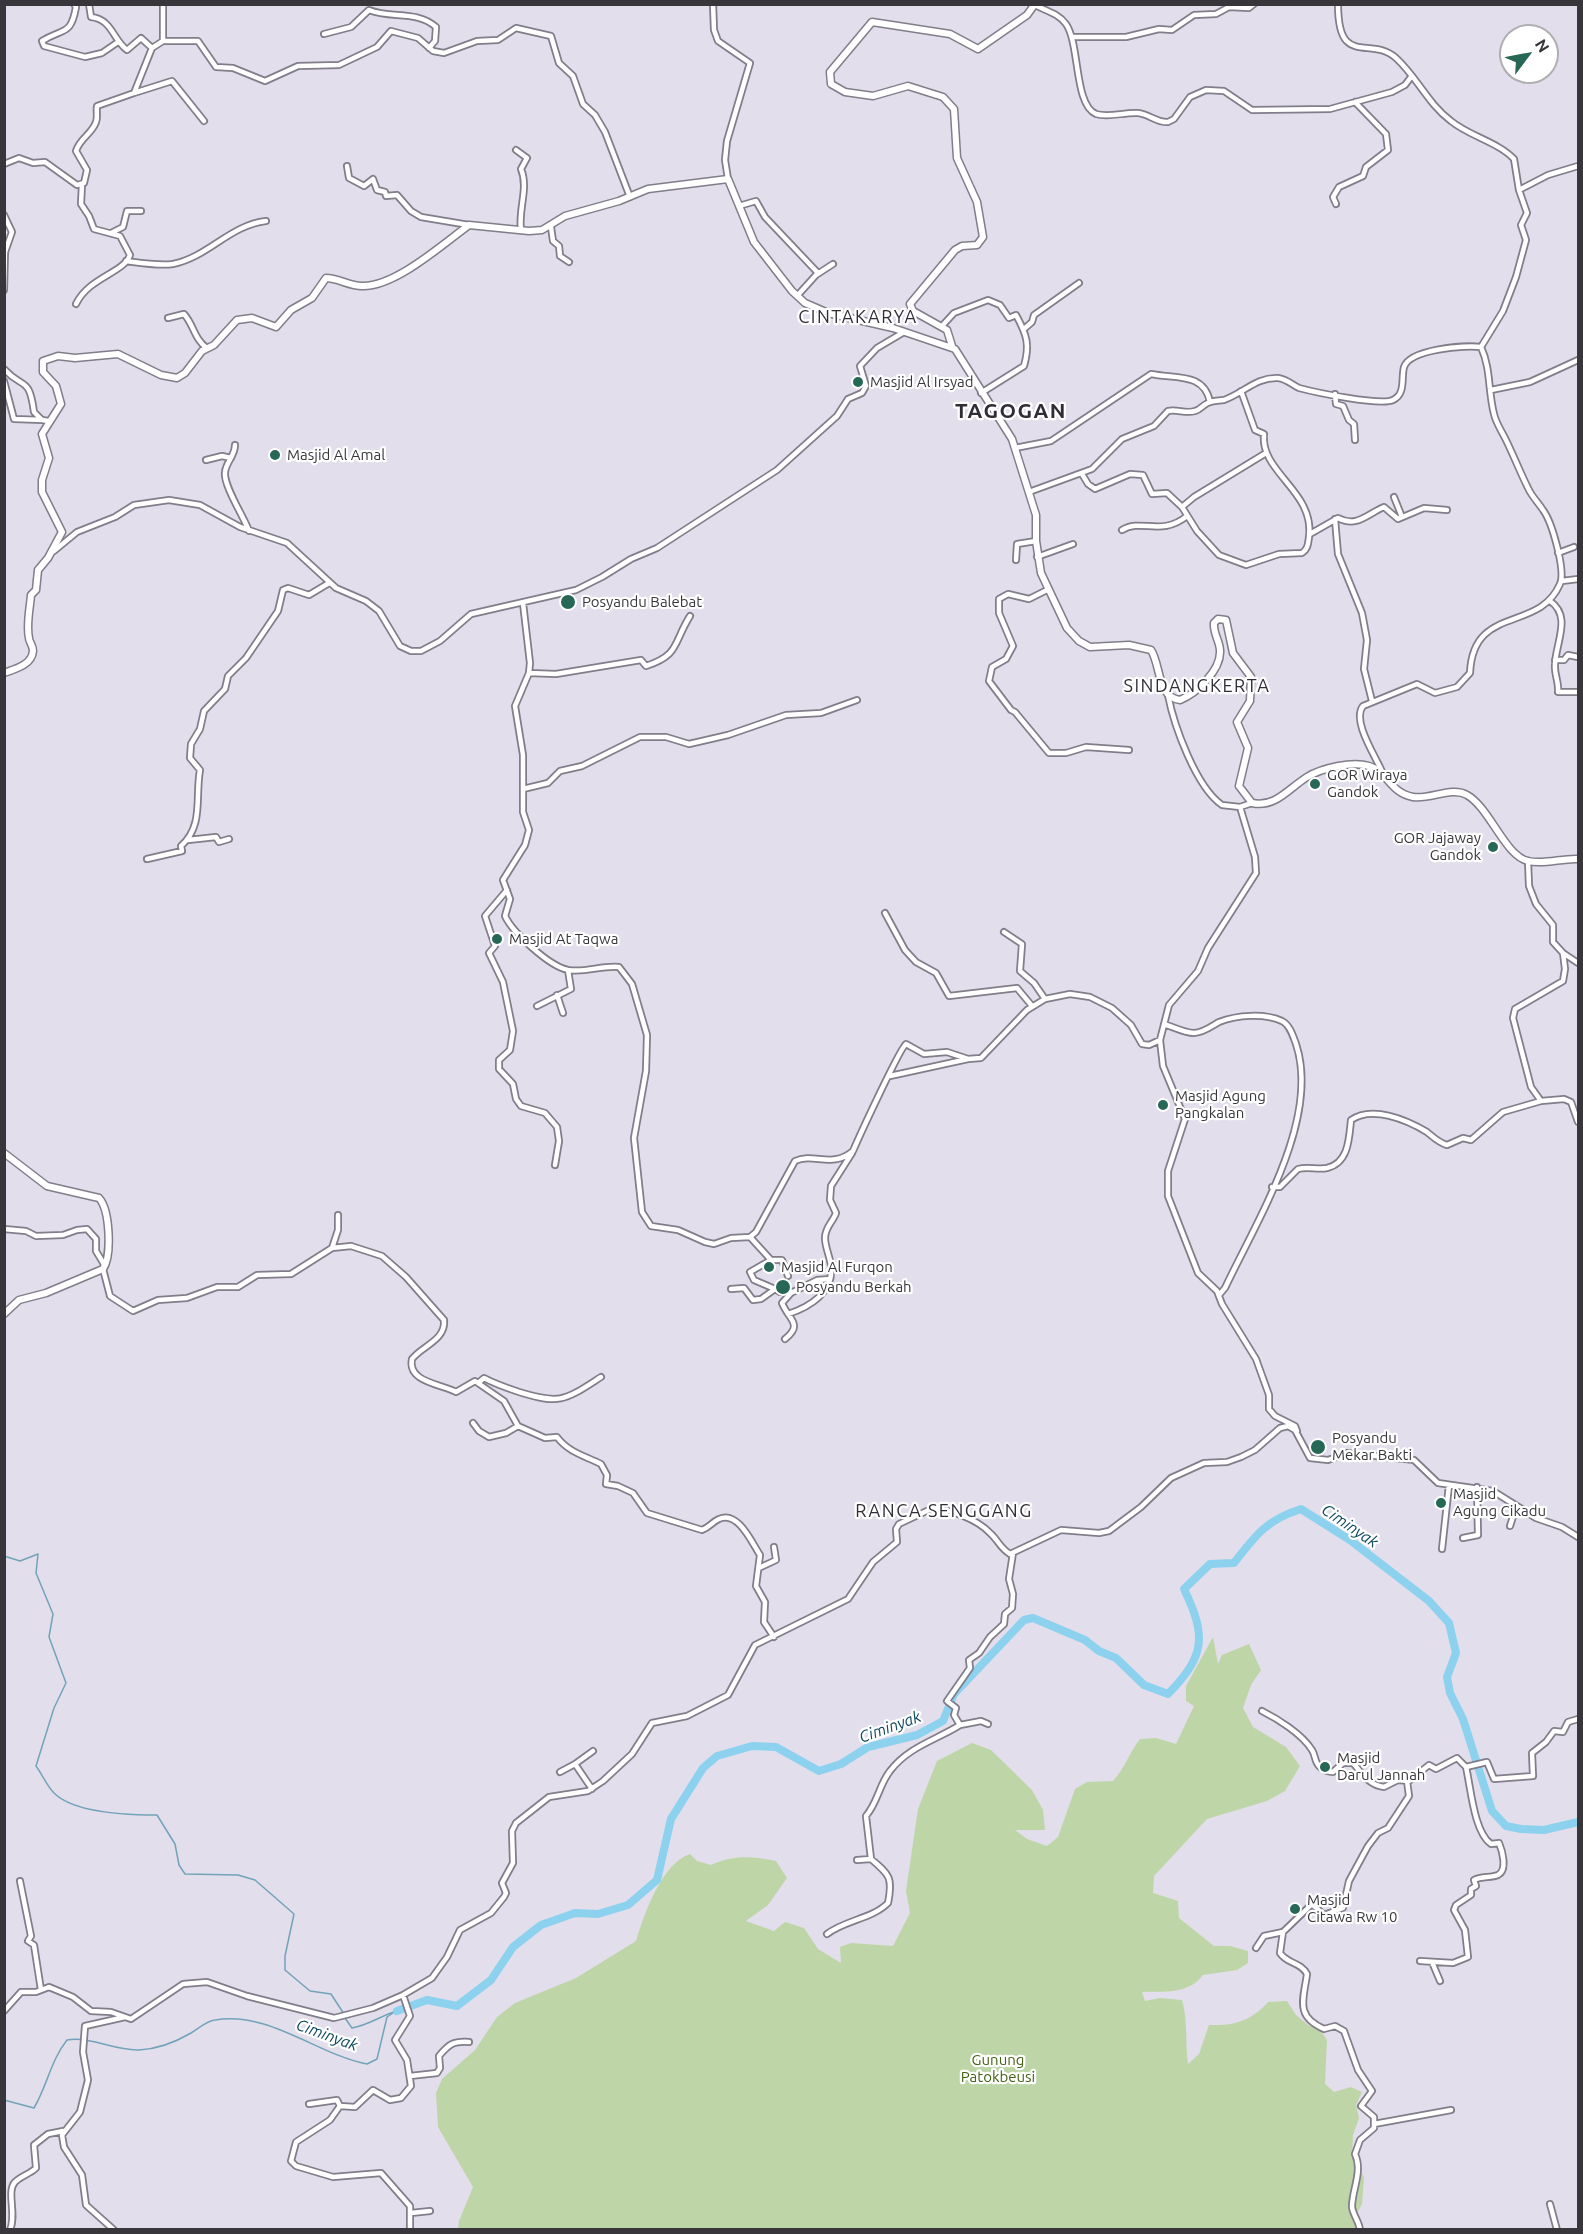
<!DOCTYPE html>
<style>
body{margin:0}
#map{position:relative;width:1583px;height:2234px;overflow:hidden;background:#e2deeb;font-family:Ubuntu,sans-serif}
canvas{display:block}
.frame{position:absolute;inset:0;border:6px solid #38363b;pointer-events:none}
.north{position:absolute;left:1499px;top:24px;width:60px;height:60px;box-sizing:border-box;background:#fff;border:2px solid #afafb1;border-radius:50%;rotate:58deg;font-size:16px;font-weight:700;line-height:24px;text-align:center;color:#38363b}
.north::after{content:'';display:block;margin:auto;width:21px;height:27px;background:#266756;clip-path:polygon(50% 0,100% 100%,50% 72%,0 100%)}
</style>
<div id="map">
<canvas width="1583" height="2234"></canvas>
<div class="frame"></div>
<div class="north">N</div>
</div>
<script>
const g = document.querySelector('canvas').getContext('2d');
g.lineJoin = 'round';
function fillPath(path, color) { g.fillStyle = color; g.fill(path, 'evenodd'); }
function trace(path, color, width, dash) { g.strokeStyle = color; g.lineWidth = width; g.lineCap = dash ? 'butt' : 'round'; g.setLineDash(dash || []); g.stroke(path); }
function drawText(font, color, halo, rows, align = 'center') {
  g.font = font + ' Ubuntu,sans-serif'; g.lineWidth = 4.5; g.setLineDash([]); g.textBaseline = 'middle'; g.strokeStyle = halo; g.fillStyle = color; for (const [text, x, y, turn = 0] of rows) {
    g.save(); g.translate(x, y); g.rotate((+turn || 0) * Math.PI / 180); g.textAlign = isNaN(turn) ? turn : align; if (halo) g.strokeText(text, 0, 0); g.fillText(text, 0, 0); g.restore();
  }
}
const green = new Path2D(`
 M1213,1637L1218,1664L1222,1655L1249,1644L1261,1670L1251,1685L1243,1708L1253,1727L1286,1747L1300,1766L1285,1791L1267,1801L1207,1819L1154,1876L1153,1893L1178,1901L1179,1918L1214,1946H1230L1248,1951V1963L1237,1970L1203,1975C1188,1995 1163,1991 1142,1992L1145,2001L1160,1998L1182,2000C1188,2021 1185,2041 1188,2064L1199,2054L1209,2025C1234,2026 1251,2021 1268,2002L1287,2001L1296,2015L1308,2025L1321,2031L1327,2040L1325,2084L1334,2092L1351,2087L1362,2092L1356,2105L1359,2118L1353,2135L1352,2158L1364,2177L1362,2204L1355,2217L1356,2230L458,2229L459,2221L473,2187L438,2127L436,2093L442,2079L475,2050L497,2017L515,2003L576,1978L636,1941C644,1914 662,1863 690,1854L697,1861L711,1865C733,1855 752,1856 776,1861L787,1878L768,1905L746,1921L774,1931L785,1922L804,1928L818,1949L841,1963L840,1947L851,1943L893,1946L910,1913L906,1891L918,1809L937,1761L972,1743L991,1750L1032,1790L1043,1810L1045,1830H1015L1027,1839L1047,1846L1058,1837L1075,1789L1087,1782L1113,1781C1125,1768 1129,1753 1140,1739L1156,1738L1176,1744L1194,1706L1186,1701V1686Z`);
const stream = new Path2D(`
 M4,1556L20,1561L38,1554L36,1573L53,1614L49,1637L66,1683L54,1708L36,1766C42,1774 47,1786 54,1793C74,1813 130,1815 157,1815L175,1844L179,1865L185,1874L238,1875L255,1880L294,1914L285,1956V1970L310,1991L331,1994L344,2014
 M345,2018L352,2028C369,2025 380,2016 397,2011
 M4,2100L34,2108C47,2086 51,2060 67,2040C91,2036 114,2051 139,2050C158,2049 174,2043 191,2033C198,2029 206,2021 215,2020C270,2011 316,2054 367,2064L377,2059L387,2017L393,2013`);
const river = new Path2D(`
 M397,2011L427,2000L457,2006L491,1980L513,1947L541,1925L575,1913L598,1914L628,1905L657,1880L671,1819L703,1768L717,1756L752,1746L776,1747L819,1771L841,1764L868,1747L917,1735L943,1721L954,1694L1024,1620L1033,1618L1085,1640L1099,1651L1116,1658L1144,1685L1168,1694C1205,1656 1207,1637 1184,1589L1210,1564L1234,1563C1255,1536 1266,1520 1301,1509L1350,1540L1429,1601L1449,1623L1456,1653L1447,1677L1450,1693L1463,1719L1492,1811L1506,1826L1521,1829L1544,1830L1578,1822`);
const street = new Path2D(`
 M74,4L76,7C71,36 63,28 42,41L44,46L85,57L102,53L118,42
 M89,4L91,17C112,19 113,40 127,50L141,38L152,48
 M713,4L714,30L718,41L750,63L727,141L725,160L728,179
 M1338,4C1338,69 1370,35 1396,58C1417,77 1428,104 1451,121C1469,136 1498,142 1514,159L1519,190L1527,213L1521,225L1526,240L1516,277L1503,311L1481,347C1491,369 1488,391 1494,414C1496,423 1501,430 1505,438C1513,454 1520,472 1528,488C1532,497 1538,502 1543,510C1552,522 1566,571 1560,584C1539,633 1473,604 1470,673L1457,687L1435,693L1417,684L1363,706C1351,721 1377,758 1383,774
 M1035,5C1046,11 1058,13 1066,24C1080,44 1074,105 1096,114C1109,118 1124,112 1138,113C1149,114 1157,123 1168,122L1174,119L1190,97L1206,90L1224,91L1252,110L1330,109L1392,92L1405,85L1411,77
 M324,34L351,27L369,10C391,19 417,10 436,27L435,41L429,48
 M1072,37H1126L1159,29L1172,30L1194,15L1216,14L1229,7L1249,8L1254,4
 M163,41V4
 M134,93L172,81L204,121
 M516,150L527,158L521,169C529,188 518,209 521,230
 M4,164L19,158L33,163L45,162L77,185L84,183L87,170L76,151C80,138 92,134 96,122C98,117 96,112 97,106L134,93L152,48L163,41H198L216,67L233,68L265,81L298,66L339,65L377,47L391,31L418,38L433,51L444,53L477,41L498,40L516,28L551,36L559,63L573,76L583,104L595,115L605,132L630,197
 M347,166L349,178L364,186L373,179L377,190L385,192L386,196L397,195L411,211L421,217L469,225
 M1519,190L1548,175L1578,166
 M1336,204L1333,197L1339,187L1363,176L1366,167L1388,150L1386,134L1355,102
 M739,206L756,201L765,217L818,273
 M4,215L12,232L5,252L4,290
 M551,227L553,241L559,246L560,256L569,262
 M111,233L123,227L127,211H141
 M126,261C141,263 159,266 173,264C208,257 230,225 266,221
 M797,296L816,275L833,264
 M76,304C89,277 124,273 130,255L120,236L94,229L89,216L81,204L82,184
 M168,318L184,314C194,325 194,339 207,348
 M942,326L954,313L988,300L1000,305L1009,318L1016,315C1027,335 1030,345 1024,366L981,393
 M1024,329L1032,322L1034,315L1079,283
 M4,369C23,390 29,375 34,412L42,420L49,421
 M4,381L14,419L43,420
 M1491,390L1530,382L1578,360
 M1335,394L1336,404L1343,406L1349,420L1354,424L1355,440
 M235,445C235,456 226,462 225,472C223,485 244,517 249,531
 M1015,448L1051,441L1151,374C1175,379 1204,372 1210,402
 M206,460L222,456L231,458
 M1082,474L1088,484L1095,489L1130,474L1143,475L1152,494L1167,493L1182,507L1197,531L1219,555L1246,565L1279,554L1302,553C1308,549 1308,544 1309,537C1315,491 1260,473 1264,434L1255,430L1241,391
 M1029,492L1092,469L1122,439L1154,426L1168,411C1177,409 1186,414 1195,411C1200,410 1202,406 1206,404C1212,400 1218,401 1224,400C1244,393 1256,377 1278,378C1287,379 1292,385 1299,388C1314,392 1380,406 1393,400C1406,394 1401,378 1404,367C1410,349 1465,345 1481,347
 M1394,497L1402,517
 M1182,507L1194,497L1266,453
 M1335,519L1338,554L1362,613L1367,640L1364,669L1372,701
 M1122,530C1142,518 1161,537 1187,516
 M1310,534L1338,518C1357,528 1367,514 1384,507L1398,519L1424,508L1447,510
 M54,551L77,532L115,517L134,505L169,500L200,505L240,527L287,543L336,588L366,601L379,611L400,646L411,651H421L440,641L471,614L576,590L602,577L631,559L657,548L777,470L837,416L848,399L862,393L866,386L860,366L877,348L904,332
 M1558,553L1574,547
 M1037,557L1073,544
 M1016,560L1017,544L1036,541
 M1562,581L1578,579
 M1047,590L1029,599L1008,594L999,599V613L1013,646L1006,659L992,667L989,681L1011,710L1015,712L1049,753H1066L1086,747L1129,750
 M1550,601C1572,616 1556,642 1555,664C1554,675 1559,681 1558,692H1578
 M523,603L530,663L529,673L515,706L523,755V812L529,830L525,845L503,880L510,899L505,916C513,933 549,966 568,970C585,973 603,965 619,967L632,984L647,1035L646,1071L634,1138L642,1212L651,1226L678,1230L705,1242L714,1244L731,1238L750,1237L756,1232L795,1161C814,1152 832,1169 853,1151C859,1137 900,1048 906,1044L924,1054L947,1052L968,1059L981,1058L1027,1010L1045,999L1070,994L1090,997L1112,1008L1131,1025L1142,1044L1149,1045L1160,1040
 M1555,660H1564L1568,655L1578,657
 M529,673L556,674L641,660L646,666C680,655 673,643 690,616
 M1168,695C1174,726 1196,787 1222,805L1240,807
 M523,789L548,783L560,771L582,766L640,737H666L689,744L728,735L786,715L821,713L857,700
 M1252,803L1240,807L1255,857L1256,873L1208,948L1198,971L1169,1005L1160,1040L1163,1066L1185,1119L1168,1171V1196L1198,1273L1217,1291L1222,1304L1256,1359L1269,1395V1409L1275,1416L1295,1426L1297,1431
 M188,840L216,837L219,842L229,839
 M147,859L182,851L181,846C204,826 195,797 200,770L190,758L191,744L200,729L204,711L225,689L228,676L246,658L278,611L283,590L288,588L309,595L329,583
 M1528,861L1529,886L1536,904L1553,925V942L1563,953L1578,963
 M507,890L485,916L495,946L489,953L503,982L513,1031L510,1050L499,1060V1069L513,1084L516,1099L521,1106L545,1113L557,1127L559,1141L555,1165
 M885,913L905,950L916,962L936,973L949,996L1017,988L1032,1006
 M1004,932L1022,944L1020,971L1034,983L1045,999
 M1563,953L1565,969L1563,981L1515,1009L1513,1018L1531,1087L1541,1101L1564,1099L1571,1102L1578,1122
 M557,995L563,1013
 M537,1006L571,989L568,970
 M1164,1024C1173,1027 1185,1033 1194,1033C1203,1033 1212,1026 1219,1022C1237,1015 1264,1013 1282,1021C1290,1025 1293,1036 1296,1044C1321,1119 1256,1222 1225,1288L1219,1295
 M890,1076L968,1059
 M1272,1187H1280L1298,1169C1308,1166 1317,1170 1327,1168C1349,1163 1349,1138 1351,1120C1372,1105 1407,1120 1427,1132C1433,1137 1439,1143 1447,1145L1463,1138L1471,1140L1503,1112L1541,1101
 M4,1229L26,1231L36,1236L63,1235L77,1230L87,1229L96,1239V1251L105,1266
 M750,1237L771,1260H782L788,1276
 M332,1248L338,1230V1215
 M103,1269L110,1296L133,1311L158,1300L187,1298L217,1287H238L257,1275L291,1274L332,1248L351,1246L382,1256L406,1277L444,1320C446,1340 422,1346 412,1359C407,1382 441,1384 456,1392L475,1381L504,1401L518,1426L545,1438L557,1437C568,1452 585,1456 601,1464L607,1475L606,1484L618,1486L633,1493L647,1513L702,1530C710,1527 712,1522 719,1519C738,1510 752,1543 760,1555L756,1586L765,1602L764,1622L774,1637
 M731,1289L744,1288L753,1300L761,1299L775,1289L754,1280L750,1272L771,1260
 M775,1289L780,1292L788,1288L791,1293L782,1303C788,1319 804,1324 785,1339
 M791,1293L817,1280L830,1279
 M788,1314C810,1307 834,1292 831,1266C830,1257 825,1247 825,1238C825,1227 833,1222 836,1213L830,1200L831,1186L852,1153
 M478,1383L484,1378C495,1384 507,1388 519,1392C561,1405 565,1400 601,1377
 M473,1423L479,1431L489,1437L506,1433L518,1426
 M1510,1526L1516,1507
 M1463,1538L1478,1535L1477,1487
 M1442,1549L1449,1485
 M759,1568L776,1560L774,1547
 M1262,1711C1278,1719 1302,1734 1312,1750C1316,1756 1314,1762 1320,1767C1325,1771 1328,1772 1333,1772L1343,1763H1353C1362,1773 1368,1785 1384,1787L1398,1780L1409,1781L1429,1765L1436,1769L1457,1758L1466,1767L1487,1762L1494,1779L1533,1776L1532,1753L1546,1742L1554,1731L1563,1732L1568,1722L1578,1719
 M960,1725L981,1721L988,1724
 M560,1772L575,1764
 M592,1789L575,1764L593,1751
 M857,1860L871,1859
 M20,1881L31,1936L28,1941L34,1945L41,1990
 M1283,1932L1280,1953C1287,1964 1301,1962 1307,1974C1304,1998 1294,2016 1324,2029L1335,2026L1344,2031L1358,2070L1372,2091L1361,2106L1374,2117V2128L1360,2140L1355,2154C1363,2172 1352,2189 1352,2207C1353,2215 1359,2221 1360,2230
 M827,1934C845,1920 872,1919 888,1903C893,1878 890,1875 871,1859L866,1816C878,1802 879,1785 890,1771C908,1747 936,1740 960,1725L954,1715L956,1708L947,1701L970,1668L969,1660L979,1653L990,1637L1004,1624L1005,1614L1012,1608L1013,1594L1009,1579L1013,1553
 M1256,1948L1264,1936L1283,1932L1312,1904L1324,1915L1343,1908L1349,1881L1368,1846L1378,1833L1388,1828L1409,1796L1407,1781
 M1420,1961L1453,1963L1468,1957L1465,1930L1454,1910L1456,1905L1471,1895V1889L1476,1886L1474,1880C1481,1876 1491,1878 1498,1875C1508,1870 1502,1850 1499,1843L1491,1844C1474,1832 1471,1789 1466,1767
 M1432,1962L1440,1981
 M403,1995L410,2016L395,2040L407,2060L411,2086L401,2098L390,2100L373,2090L355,2107L340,2106L330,2120L296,2142L291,2161L296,2166L333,2177L381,2173L410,2206V2230
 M4,2011L21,1992H36L49,1987L73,1997L91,2011L111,2012L131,2019L183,1984L207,1982L247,1996L334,2018L373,2008L403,1995L432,1978L447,1957L460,1930L491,1913L504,1897L506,1893L502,1883L513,1863L512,1831L516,1823L549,1797L588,1791L603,1781L632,1754L652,1723L687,1716L728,1695L755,1645L848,1599L873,1562L897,1542L896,1529L899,1524L933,1508C951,1510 977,1519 990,1533C998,1540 1000,1548 1010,1554L1061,1530L1099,1533L1109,1531L1141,1507L1171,1478L1204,1463L1227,1462L1241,1457L1255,1450L1280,1428L1288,1426L1295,1430L1310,1458L1328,1460L1347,1453L1414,1460L1438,1483L1493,1491L1536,1518L1562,1527L1578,1537
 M410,2076L437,2073L440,2068L439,2056C449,2044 453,2041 469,2042
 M309,2104L337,2100L340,2106
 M1374,2124L1451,2110
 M1550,2204L1557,2230
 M411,2213L430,2211
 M10,2230C17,2214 6,2192 15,2182C21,2176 30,2174 36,2168L34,2145L48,2134L63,2131
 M114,2230L86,2205L82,2175L64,2147L62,2135L80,2112L88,2080L83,2052L85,2026L125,2017`);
const secondary = new Path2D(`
 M952,346L947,330L913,311L910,304L955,250L962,246L977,245L983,237L977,202L957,158L954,109L943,97L908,86L873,96L845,92L831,84L830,72L872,22L950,34L978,49L1027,15L1035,4
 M4,673C15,669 32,665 33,651C33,645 29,642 29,638C26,625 30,608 31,595L36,590L38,570L48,558L62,532L42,492V480L49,458L42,434L61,404L56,386L43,372V361L58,356L75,358L118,354L161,375L177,378L185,373L202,351L214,345L237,320L252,318L276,327L291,310L312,298L326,278C338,278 349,286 362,286C395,287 443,244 469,225L529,231L542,230L565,216L619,201L648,189L728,179L754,242L792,291L805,303L828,313L893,328L955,349L1012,439L1036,515V541L1041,573L1067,628L1079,641L1090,647L1129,645L1151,650C1161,665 1157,698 1180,700C1197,693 1221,670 1220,651C1220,641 1213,634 1214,623L1218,619L1226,620L1233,653L1251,677L1250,701L1237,722L1248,748L1239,786L1252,803C1275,808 1288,789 1307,777C1322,768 1352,761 1369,766C1387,771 1390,793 1413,797C1430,800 1452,786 1467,795C1490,808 1505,856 1528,861C1544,865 1562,858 1578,859
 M4,1153L47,1186L99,1198C110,1210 112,1256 103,1269L46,1293L19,1300L4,1314`);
const markers = [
 [858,382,6,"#266756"],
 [275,455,6,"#266756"],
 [568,602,8,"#266756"],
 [1315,784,6,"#266756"],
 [1493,847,6,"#266756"],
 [497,939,6,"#266756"],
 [1163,1105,6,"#266756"],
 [769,1267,6,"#266756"],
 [783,1287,8,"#266756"],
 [1318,1447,8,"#266756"],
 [1441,1503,6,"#266756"],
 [1325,1767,6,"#266756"],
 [1295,1909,6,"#266756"]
];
const poiNames = [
 ["Masjid Al Irsyad",870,382],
 ["Masjid Al Amal",287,455],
 ["Posyandu Balebat",582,602],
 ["GOR Wiraya",1327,775],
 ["Gandok",1327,792],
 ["GOR Jajaway",1481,838,"right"],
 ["Gandok",1481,855,"right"],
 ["Masjid At Taqwa",509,939],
 ["Masjid Agung",1175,1096],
 ["Pangkalan",1175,1113],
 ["Masjid Al Furqon",781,1267],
 ["Posyandu Berkah",796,1287],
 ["Posyandu",1332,1438],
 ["Mekar Bakti",1332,1455],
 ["Masjid",1453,1494],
 ["Agung Cikadu",1453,1511],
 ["Masjid",1337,1758],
 ["Darul Jannah",1337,1775],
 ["Masjid",1307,1900],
 ["Citawa Rw 10",1307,1917]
];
const parkNames = [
 ["Gunung",998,2060],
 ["Patokbeusi",998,2077]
];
const waterNames = [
 ["Ciminyak",1350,1526,34],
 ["Ciminyak",890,1727,-20],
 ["Ciminyak",327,2035,20]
];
const quarterNames = [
 ["CINTAKARYA",858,317],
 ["SINDANGKERTA",1197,686],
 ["RANCA SENGGANG",944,1511]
];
const districtNames = [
 ["TAGOGAN",1011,411]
];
fillPath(green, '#bed6a7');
trace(stream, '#73a3b9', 1.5);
trace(river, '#8cd2ef', 8);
trace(street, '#817d89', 8);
trace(secondary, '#817d89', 9);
trace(street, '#fff', 4.5);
trace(secondary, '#fff', 6);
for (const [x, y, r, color] of markers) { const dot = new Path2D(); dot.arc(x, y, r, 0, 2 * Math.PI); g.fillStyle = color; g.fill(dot); trace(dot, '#fff', 2); }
drawText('15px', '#38363b', '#fff', poiNames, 'left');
drawText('15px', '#426213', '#fff', parkNames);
drawText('italic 16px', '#0c485c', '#fff', waterNames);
g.letterSpacing = '1.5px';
drawText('18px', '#302d37', '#fff', quarterNames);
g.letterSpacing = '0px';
g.letterSpacing = '1.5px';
drawText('bold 21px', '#302d37', '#fff', districtNames);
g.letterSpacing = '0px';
</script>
